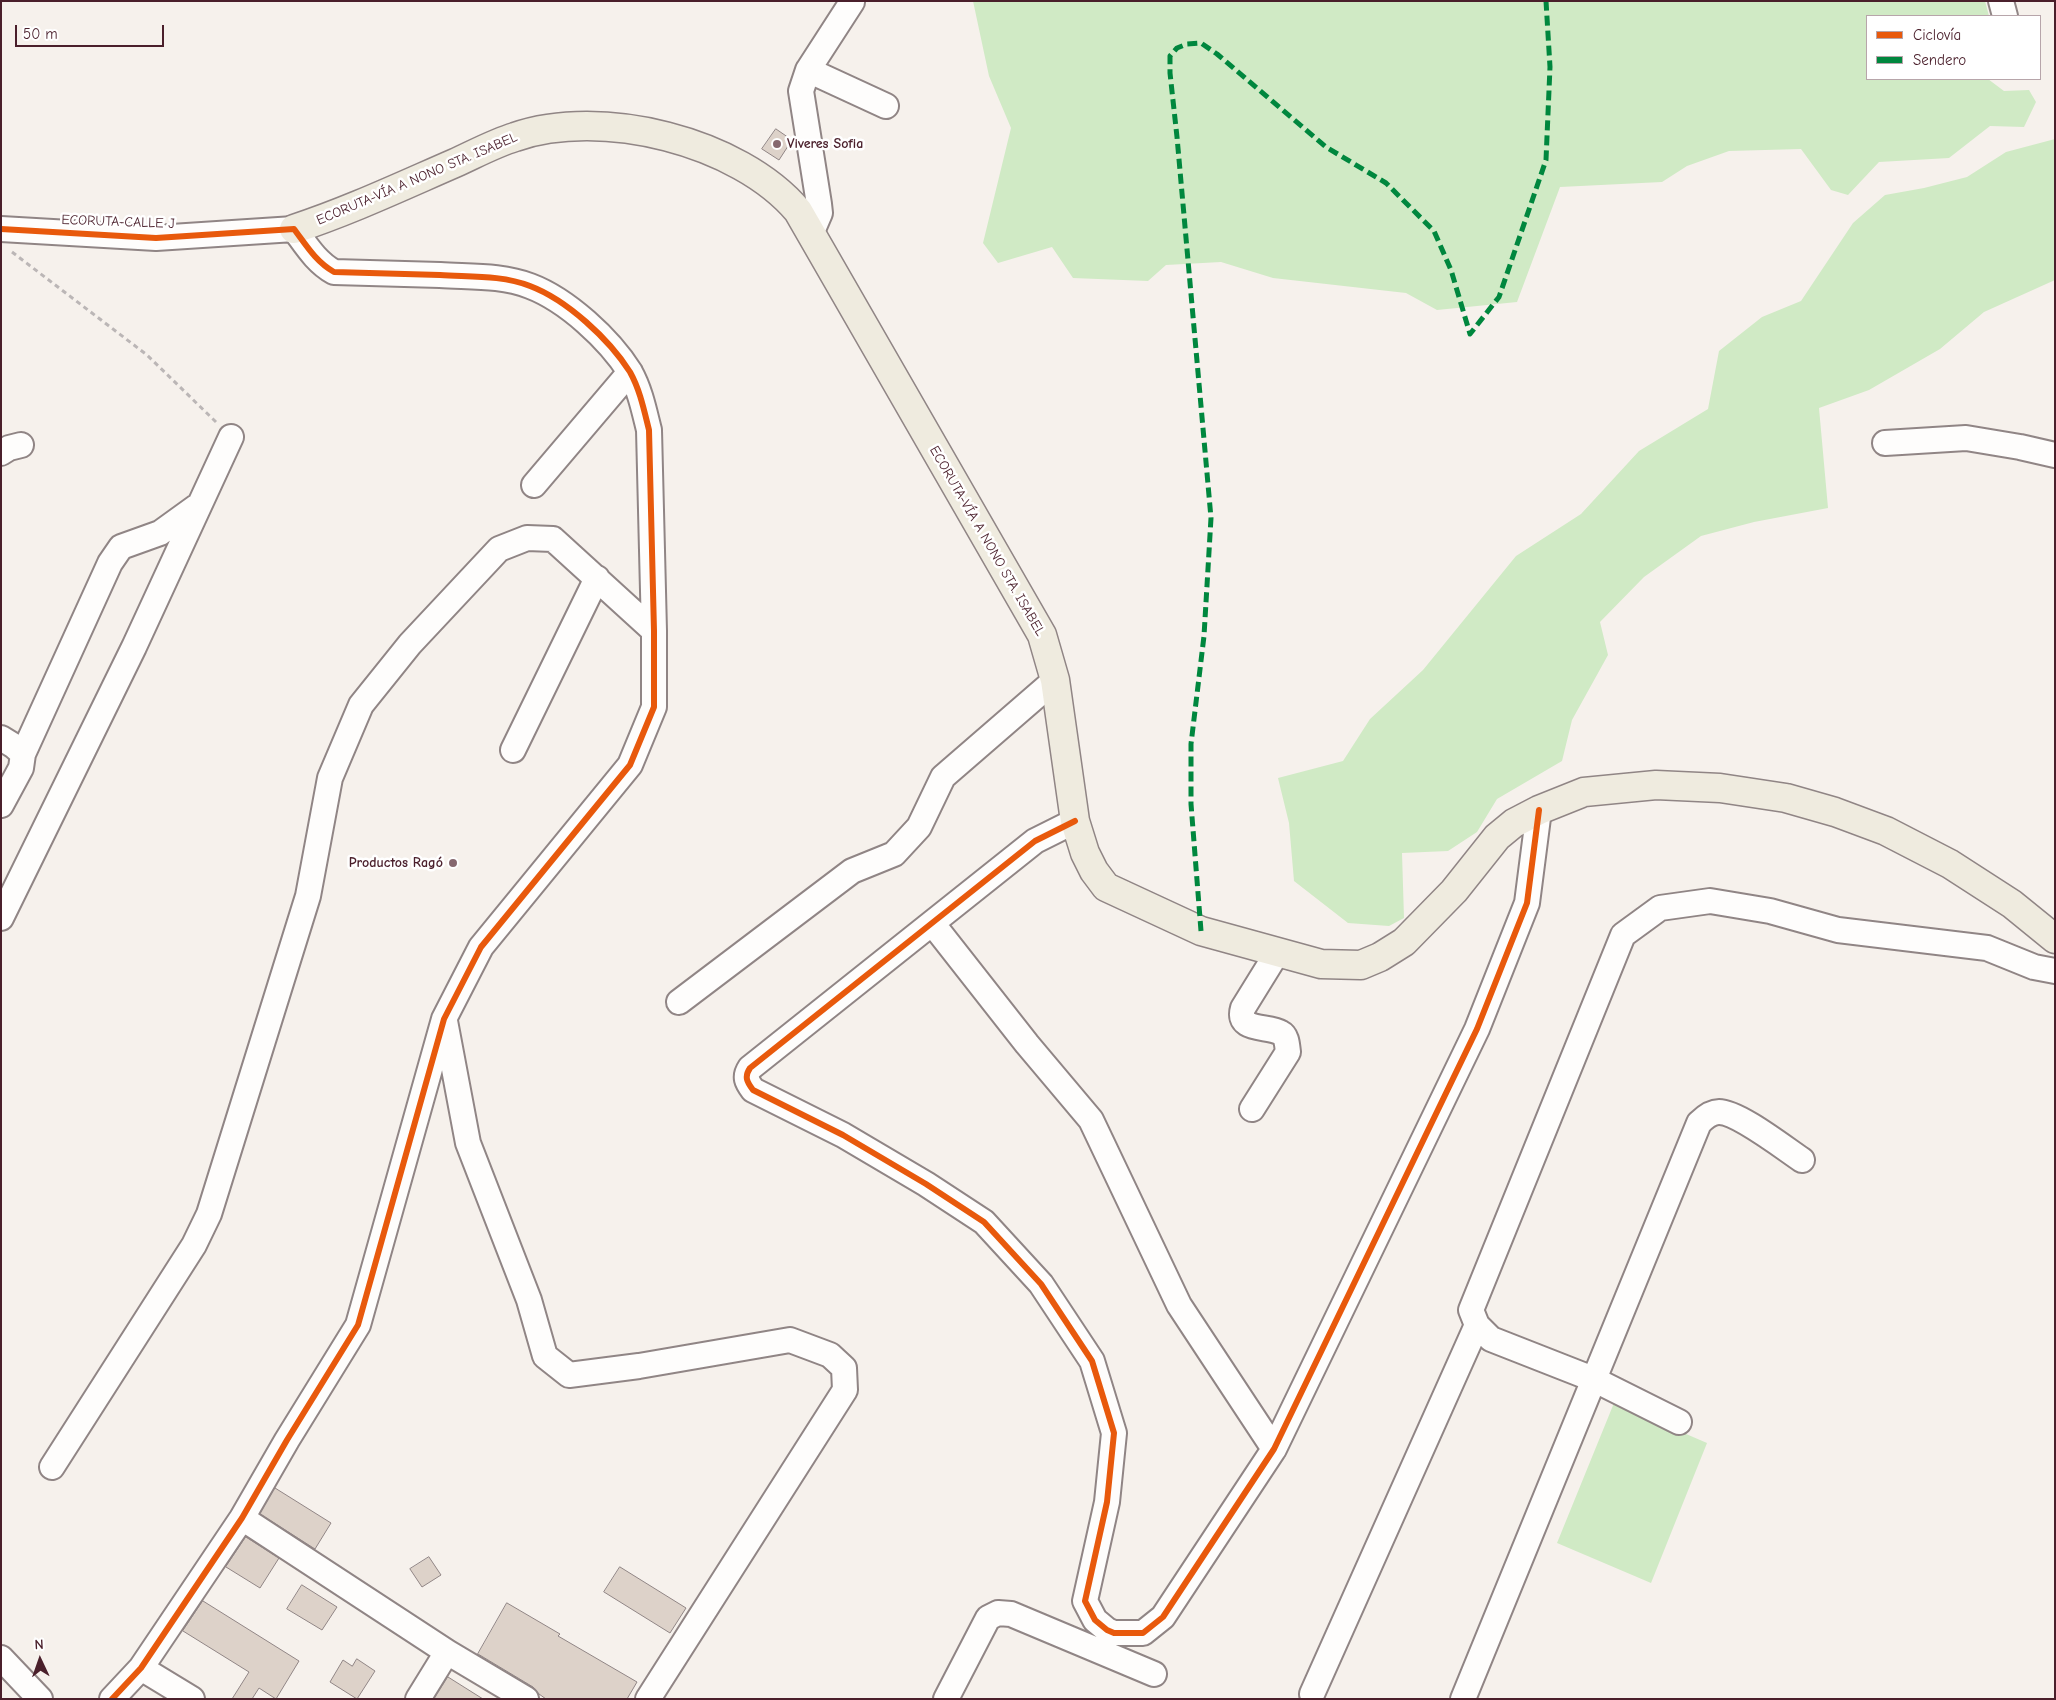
<!DOCTYPE html>
<meta charset="utf-8">
<style>
body{margin:0}
#map{position:relative;width:2056px;height:1700px;overflow:hidden;background:#f6f1ec;font-family:"Comic Neue",sans-serif}
canvas{display:block}
.frame{position:absolute;inset:0;border:2px solid #4a1f2b;pointer-events:none}
.legend{position:absolute;left:1866px;top:15px;width:175px;height:65px;box-sizing:border-box;background:#fff;border:1px solid #b7a5aa;margin:0;padding:6px 9px;list-style:none;font-size:15px;color:#4a1f2b}
.legend li{display:flex;align-items:center;gap:10px;height:25px}
.legend b{width:25px;border:1px solid #b7a5aa}
.north{position:absolute;left:15px;top:1635px;width:50px;height:50px;-webkit-text-stroke:4px #fff;paint-order:stroke;rotate:357deg;font-size:14px;font-weight:700;line-height:20px;text-align:center;color:#4a1f2b}
.north::after{content:'';display:block;margin:auto;width:18px;height:22px;background:#4a1f2b;clip-path:polygon(50% 0,100% 100%,50% 72%,0 100%)}
.scale{position:absolute;left:15px;top:25px;width:149px;height:22px;box-sizing:border-box;border:2px solid #4a1f2b;border-top:0;padding-left:6px;font-size:15px;line-height:18px;white-space:nowrap;color:#4a1f2b;-webkit-text-stroke:4px #fff;paint-order:stroke}
</style>
<div id="map">
<canvas width="2056" height="1700"></canvas>
<div class="frame"></div>
<ul class="legend">
<li><b style="height:6px;background:#e8590c"></b>Ciclovía</li>
<li><b style="height:6px;background:#00873e"></b>Sendero</li>
</ul>
<div class="north">N</div>
<div class="scale">50 m</div>
</div>
<script>
const g = document.querySelector('canvas').getContext('2d');
g.lineJoin = 'round';
function fillPath(path, color) { g.fillStyle = color; g.fill(path, 'evenodd'); }
function trace(path, color, width, dash) { g.strokeStyle = color; g.lineWidth = width; g.lineCap = dash ? 'butt' : 'round'; g.setLineDash(dash || []); g.stroke(path); }
function drawText(font, color, halo, rows, align = 'center') {
  g.font = font + ' "Comic Neue",sans-serif'; g.lineWidth = 5; g.setLineDash([]); g.textBaseline = 'middle'; g.strokeStyle = halo; g.fillStyle = color; for (const [text, x, y, turn = 0] of rows) {
    g.save(); g.translate(x, y); g.rotate((+turn || 0) * Math.PI / 180); g.textAlign = isNaN(turn) ? turn : align; if (halo) g.strokeText(text, 0, 0); g.fillText(text, 0, 0); g.restore();
  }
}
const green = new Path2D(`
 M973,1H1985L1989,16H1867V79H1988L2004,91L2029,90L2036,102L2024,127L1990,126L1949,158L1879,162L1848,195L1831,190L1801,149L1729,151L1687,166L1662,182L1560,187L1517,302L1437,310L1406,293L1273,278L1221,262L1166,265L1148,281L1073,278L1052,247L998,263L983,243L1011,128L989,76Z
 M2055,139V280L1984,312L1940,349L1869,390L1819,408L1828,508L1754,522L1701,536L1644,577L1600,622L1608,655L1572,720L1562,761L1497,799L1477,832L1448,851L1402,853L1404,918L1389,926L1348,923L1294,881L1289,823L1278,778L1343,761L1370,719L1423,670L1516,556L1581,514L1639,451L1708,409L1719,351L1762,317L1801,301L1853,223L1885,195L1924,188L1967,177L2006,152Z
 M1614,1403L1707,1443L1651,1583L1557,1543Z`);
const building = new Path2D(`
 M776,129L792,140L779,160L762,149Z
 M275,1488L331,1523L315,1549L260,1514Z
 M246,1537L279,1558L260,1588L226,1567Z
 M429,1557L441,1575L422,1587L410,1569Z
 M620,1567L686,1608L670,1633L604,1592Z
 M302,1585L337,1607L322,1630L287,1609Z
 M203,1601L299,1661L276,1699L259,1688L252,1699H232L249,1672L183,1631Z
 M507,1603L560,1634L558,1636L637,1682L627,1699H546L539,1694L533,1687L478,1654Z
 M357,1659L375,1671L357,1699L330,1682L343,1660L352,1666Z
 M448,1677L483,1699H434Z`);
const path = new Path2D(`
 M12,252L147,355L216,422`);
const minor = new Path2D(`
 M2001,1L2005,16
 M808,70L886,106
 M1,229L156,238L294,229C306,245 316,262 334,272C369,273 405,274 440,275C470,277 502,275 530,286C567,300 609,339 630,372C640,390 644,410 649,430L654,631V707L630,765L481,947L444,1019L358,1325L287,1440L242,1518L141,1668L112,1699
 M811,234L820,213L819,204L801,91L808,70L852,2
 M1885,443L1966,438L2020,447L2055,455
 M1,453L9,448L21,445
 M534,485L630,372
 M1,738L14,746L23,754L21,768L1,805
 M513,750L597,578
 M23,754L110,563L121,547L160,533L196,507
 M1075,821L1035,841L750,1068C744,1077 747,1082 753,1090L843,1135L926,1184L984,1222L1041,1284L1092,1361L1114,1433L1107,1502L1085,1601L1095,1620L1107,1630L1114,1633H1143L1163,1617L1274,1449L1477,1029L1527,903L1539,810
 M1,918L134,647L231,437
 M932,923L1027,1044L1091,1120L1179,1305L1274,1449
 M679,1002L852,871L894,854L919,827L943,777L1055,680
 M445,1021L468,1143L529,1300L545,1356L569,1375L639,1366L790,1340L830,1355L844,1368L845,1390L648,1699
 M1252,1109L1288,1052C1287,1045 1287,1036 1281,1033C1268,1025 1236,1032 1243,1008L1277,953
 M1679,1422L1593,1379L1491,1339L1477,1325L1471,1310L1623,935L1660,908L1710,901L1770,911L1838,930L1987,948L2034,967L2055,971
 M52,1467L194,1245L209,1214L308,896L330,778L361,705L410,644L499,549L527,538L553,539L654,631
 M242,1518L447,1652L526,1699
 M1,1658L40,1699
 M141,1668L192,1699
 M1312,1694L1477,1325
 M418,1699L447,1652
 M946,1699L988,1618L998,1613L1011,1614L1154,1674
 M1463,1699L1699,1123C1704,1118 1711,1112 1719,1112C1738,1112 1784,1148 1802,1160`);
const major = new Path2D(`
 M294,229C349,211 402,186 455,163C475,154 495,143 515,137C601,107 739,141 798,211L1042,635L1055,680L1075,821L1085,853L1094,871L1106,887L1201,931L1321,964L1361,965L1380,957L1404,942L1454,891L1497,837L1514,823L1539,810L1584,792L1656,785L1720,788L1786,798L1835,812L1886,831L1950,864L2012,904L2055,939`);
const quiet = new Path2D(`
 M1201,931L1191,804V744L1204,636L1211,518L1177,137L1170,73V56L1177,48L1187,44L1201,43L1217,54L1326,147L1386,183L1434,231L1451,270L1470,334L1499,297L1546,160L1550,67L1546,1`);
const cycleway = new Path2D(`
 M1,229L156,238L294,229C306,245 316,262 334,272C369,273 405,274 440,275C470,277 502,275 530,286C567,300 609,339 630,372C640,390 644,410 649,430L654,631V707L630,765L481,947L444,1019L358,1325L287,1440L242,1518L141,1668L112,1699
 M1075,821L1035,841L750,1068C744,1077 747,1082 753,1090L843,1135L926,1184L984,1222L1041,1284L1092,1361L1114,1433L1107,1502L1085,1601L1095,1620L1107,1630L1114,1633H1143L1163,1617L1274,1449L1477,1029L1527,903L1539,810`);
const markers = [
 [777,144,5,"#86686f"],
 [453,863,5,"#86686f"]
];
const poiNames = [
 ["Viveres Sofia",787,144],
 ["Productos Ragó",443,863,"right"]
];
const streetNames = [
 ["ECORUTA-VÍA A NONO STA. ISABEL",417,179,-23],
 ["ECORUTA-CALLE J",118,222,2],
 ["ECORUTA-VÍA A NONO STA. ISABEL",987,541,60]
];
fillPath(green, '#d0eac5');
fillPath(building, '#ddd2c9');
trace(building, '#908585', 1);
trace(minor, '#908585', 28);
trace(major, '#908585', 31);
trace(path, '#bbb6b6', 3, [5, 4]);
trace(minor, '#fefdfc', 24);
trace(major, '#efebdf', 28);
trace(quiet, '#00873e', 5, [10, 5]);
trace(cycleway, '#e8590c', 6);
for (const [x, y, r, color] of markers) { const dot = new Path2D(); dot.arc(x, y, r, 0, 2 * Math.PI); g.fillStyle = color; g.fill(dot); trace(dot, '#fff', 2); }
drawText('bold 14px', '#4a1f2b', '#fff', poiNames, 'left');
drawText('14px', '#4a1f2b', '#fff', streetNames);
</script>
